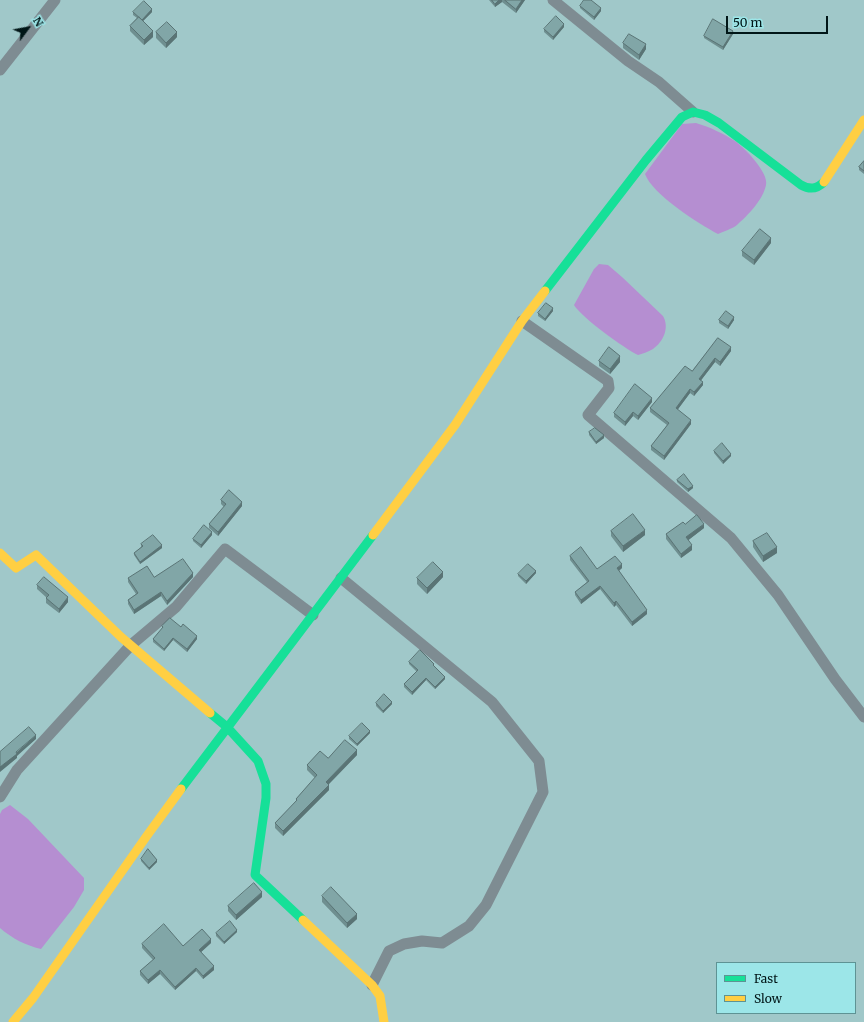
<!DOCTYPE html>
<style>
body{margin:0}
#map{position:relative;width:864px;height:1022px;overflow:hidden;background:#a0c8c9;font-family:Merriweather,serif}
canvas{display:block}
.legend{position:absolute;left:716px;top:962px;width:140px;height:52px;box-sizing:border-box;background:#9ce6e8;border:1px solid #5e9394;margin:0;padding:5px 7px;list-style:none;font-size:12px;color:#011617}
.legend li{display:flex;align-items:center;gap:8px;height:20px}
.legend b{width:20px;border:1px solid #5e9394}
.north{position:absolute;left:8px;top:8px;width:40px;height:40px;-webkit-text-stroke:3px #9ce6e8;paint-order:stroke;rotate:58deg;font-size:11px;font-weight:700;line-height:16px;text-align:center;color:#011617}
.north::after{content:'';display:block;margin:auto;width:14px;height:18px;background:#011617;clip-path:polygon(50% 0,100% 100%,50% 72%,0 100%)}
.scale{position:absolute;left:726px;top:16px;width:102px;height:18px;box-sizing:border-box;border:2px solid #011617;border-top:0;padding-left:5px;font-size:12px;line-height:14px;white-space:nowrap;color:#011617;-webkit-text-stroke:3px #9ce6e8;paint-order:stroke}
</style>
<div id="map">
<canvas width="864" height="1022"></canvas>
<ul class="legend">
<li><b style="height:5px;background:#16e098"></b>Fast</li>
<li><b style="height:5px;background:#ffcf43"></b>Slow</li>
</ul>
<div class="north">N</div>
<div class="scale">50 m</div>
</div>
<script>
const g = document.querySelector('canvas').getContext('2d');
g.lineJoin = 'round';
function fillPath(path, color) { g.fillStyle = color; g.fill(path, 'evenodd'); }
function trace(path, color, width, dash) { g.strokeStyle = color; g.lineWidth = width; g.lineCap = dash ? 'butt' : 'round'; g.setLineDash(dash || []); g.stroke(path); }
const water = new Path2D(`
 M696,123C710,127 724,134 735,141C745,148 769,173 766,185C763,200 748,215 737,225C732,229 724,231 718,234C699,224 652,194 645,174L682,124Z
 M599,264L608,265L622,277L663,316C670,328 663,342 653,349C648,352 642,354 638,355C624,348 582,318 574,305L594,269Z
 M10,805L28,819L84,878V890L74,907L41,949C25,945 13,939 0,928V814L2,810Z`);
const street = new Path2D(`
 M553,0L628,61L659,82L693,112
 M0,70L55,0
 M522,321L608,381L609,388L588,415L731,538L778,595L835,679L864,717
 M341,578L492,702L539,761L543,792L486,905L469,926L442,943L422,941L404,944L389,951L372,985
 M0,797L17,770L131,645L176,607L225,549L313,615`);
const fast = new Path2D(`
 M545,291L646,160L682,117L693,112L705,115L719,123L801,185C810,190 817,189 824,182
 M210,713L227,727L258,761L266,784V798L255,875L303,920
 M181,789L373,535`);
const slow = new Path2D(`
 M824,182L864,120
 M373,535L455,425L522,321L545,291
 M0,553L16,568L36,555L121,637L210,713
 M303,920L372,985L380,996L384,1022
 M13,1022L33,998L146,837L181,789`);
const wall = new Path2D(`
 M489,0H525L516,13L502,2L495,7Z
 M580,6L601,11L594,20L580,8Z
 M133,12H152L143,21L153,37L144,45L130,31V26L137,18L133,15Z
 M564,27L553,40L544,32V29Z
 M156,32L177,37L166,48L156,38Z
 M733,34L723,50L704,38V36Z
 M623,43L646,49L639,60L623,48Z
 M864,161V174L859,170V167Z
 M771,243L754,265L742,256V251Z
 M553,311L545,321L538,316V313Z
 M719,320H734L728,329L719,323Z
 M718,338L731,351L720,366L715,362L701,380L703,385L694,396L690,393L677,410L691,424L664,460L651,450V446L667,425L650,412V408L692,371Z
 M599,361L620,362L610,374L599,366Z
 M652,402L638,420L633,416L625,426L614,417V413Z
 M589,432L604,438L596,444L589,435Z
 M714,451L731,456L723,464L714,453Z
 M677,480L693,488L688,492L677,482Z
 M221,500L242,506L218,536L209,528V524L224,507L221,504Z
 M685,524L704,528L688,540L692,550L681,558L666,539V534Z
 M611,531L645,535L623,552L611,536Z
 M212,535L201,548L193,541V539Z
 M753,541L777,553L763,562L753,547Z
 M141,544L162,548L140,564L134,555V553L141,547Z
 M570,556L597,569L622,568L619,571L647,614L632,626L616,605L614,607L600,589L581,604L575,595V592L587,582L570,560Z
 M536,573L526,584L518,576V574Z
 M193,577L167,605L161,596L134,614L128,604V600L136,594L128,582V578Z
 M443,577L427,594L417,584V578Z
 M37,585L68,602L59,613L46,603V598H47L37,589Z
 M162,626L181,627L197,639L187,652L173,640L164,651L153,642V639L162,629Z
 M409,662L434,666L445,679L435,689L426,680L412,695L404,687V684L417,672L409,664Z
 M376,703L392,704L383,713L376,706Z
 M370,733L357,746L349,739V736Z
 M357,755L328,785L329,790L283,836L275,828V823L296,802V799L315,778L307,770V765L328,758Z
 M141,859L157,862L149,870L141,861Z
 M322,896L357,919L347,928L322,902Z
 M262,897L236,920L228,911V906Z
 M237,932L224,944L216,936V933Z
 M211,943L201,952L214,970L203,979L196,971L175,990L160,974L148,984L140,975V971L153,960L142,948V944L183,946Z`);
const shadedWall = new Path2D(`
 M499,0H502V2L495,7V4Z
 M522,0H525L516,13V9Z
 M601,8V11L594,20V17Z
 M152,9V12L141,23V20Z
 M564,24V27L553,40V37Z
 M153,31V37L144,45V40Z
 M733,31V34L723,50V47Z
 M177,32V37L166,48V43Z
 M646,44V49L639,60V55Z
 M771,238V243L754,265V260Z
 M553,308V311L545,321V319Z
 M734,317V320L728,329V326Z
 M731,347V351L720,366V362Z
 M620,356V362L610,374V369Z
 M715,358V362L699,383V379Z
 M703,382V385L694,396V392Z
 M690,389V393L676,412V408Z
 M652,398V402L638,420V416Z
 M633,412V416L625,426V422Z
 M691,420V424L664,460V456Z
 M604,435V438L596,444V442Z
 M731,454V456L723,464V461Z
 M693,486V488L688,492V489Z
 M242,502V506L218,536V532Z
 M704,524V528L686,542V537Z
 M645,530V535L623,552V546Z
 M212,532V535L201,548V545Z
 M162,545V548L140,564V562Z
 M692,545V550L681,558V554Z
 M777,547V553L763,562V556Z
 M622,564V568L617,572V568Z
 M536,571V573L526,584V581Z
 M443,572V577L427,594V588Z
 M193,573V577L167,605V601Z
 M600,586V589L581,604V600Z
 M161,592V596L134,614V610Z
 M68,597V602L59,613V609Z
 M616,601V605L614,607V603Z
 M647,610V614L632,626V622Z
 M197,636V639L187,652V649Z
 M173,638V640L164,651V649Z
 M445,677V679L435,689V687Z
 M426,678V680L412,695V692Z
 M392,702V704L383,713V711Z
 M370,731V733L357,746V744Z
 M36,735V739L17,756V758L0,772V767Z
 M357,750V755L326,787V782Z
 M329,785V790L283,836V831Z
 M157,860V862L149,870V868Z
 M262,892V897L236,920V915Z
 M357,914V919L347,928V923Z
 M237,930V932L224,944V942Z
 M211,939V943L199,954V950Z
 M214,966V970L203,979V976Z
 M196,968V971L175,990V987Z
 M160,970V974L148,984V980Z`);
const building = new Path2D(`
 M492,0H499L495,4Z
 M505,0H522L516,9Z
 M584,0H591L601,8L594,17L580,6Z
 M144,1L152,9L142,20L133,12Z
 M556,16L564,24L553,37L544,29Z
 M139,17L153,31L144,40L130,26Z
 M713,19L733,31L723,47L704,36Z
 M167,22L177,32L166,43L156,32Z
 M629,34L646,44L639,55L623,43Z
 M864,161V171L859,167Z
 M760,229L771,238L754,260L742,251Z
 M546,303L553,308L545,319L538,313Z
 M726,311L734,317L728,326L719,320Z
 M718,338L731,347L720,362L715,358L699,379L703,382L694,392L690,389L676,408L691,420L664,456L651,446L669,423L650,408L685,366L692,371Z
 M609,347L620,356L610,369L599,361Z
 M635,384L652,398L638,416L633,412L625,422L614,413Z
 M595,428L604,435L596,442L589,432Z
 M722,443L731,454L723,461L714,451Z
 M684,474L693,486L688,489L677,480Z
 M229,490L242,502L218,532L209,524L226,504L221,500Z
 M633,514L645,530L623,546L611,531Z
 M697,515L704,524L686,537L692,545L681,554L666,534L683,522L685,524Z
 M204,525L212,532L201,545L193,539Z
 M767,533L777,547L763,556L753,541Z
 M153,535L162,545L140,562L134,553L143,546L141,544Z
 M581,547L597,569L615,556L622,564L617,568L647,610L632,622L616,601L614,603L600,586L581,600L575,592L589,581L570,556Z
 M183,559L193,573L167,601L161,592L134,610L128,600L138,593L128,578L147,566L154,577Z
 M433,562L443,572L427,588L417,578Z
 M528,564L536,571L526,581L518,574Z
 M44,577L68,597L59,609L46,598L49,595L37,585Z
 M170,618L181,627L183,624L197,636L187,649L173,638L164,649L153,639L163,627L162,626Z
 M420,650L434,664L433,665L445,677L435,687L426,678L412,692L404,684L418,670L409,662Z
 M384,694L392,702L383,711L376,703Z
 M362,723L370,731L357,744L349,736Z
 M29,727L36,735L16,752L17,754L0,767V752Z
 M345,740L357,750L326,782L329,785L283,831L275,823L297,800L296,799L317,775L307,765L320,751L328,758Z
 M148,849L157,860L149,868L141,859Z
 M254,883L262,892L236,915L228,906Z
 M331,887L357,914L347,923L322,896Z
 M230,921L237,930L224,942L216,933Z
 M164,924L183,946L202,929L211,939L199,950L214,966L203,976L196,968L175,987L160,970L148,980L140,971L155,958L142,944Z`);
fillPath(water, '#b58ed1');
trace(street, '#7e8c92', 11);
trace(fast, '#16e098', 9);
trace(slow, '#ffcf43', 9);
fillPath(wall, '#6f8f90');
fillPath(shadedWall, '#5a7475');
fillPath(building, '#81a6a7');
trace(building, '#5a7475', 1);
</script>
